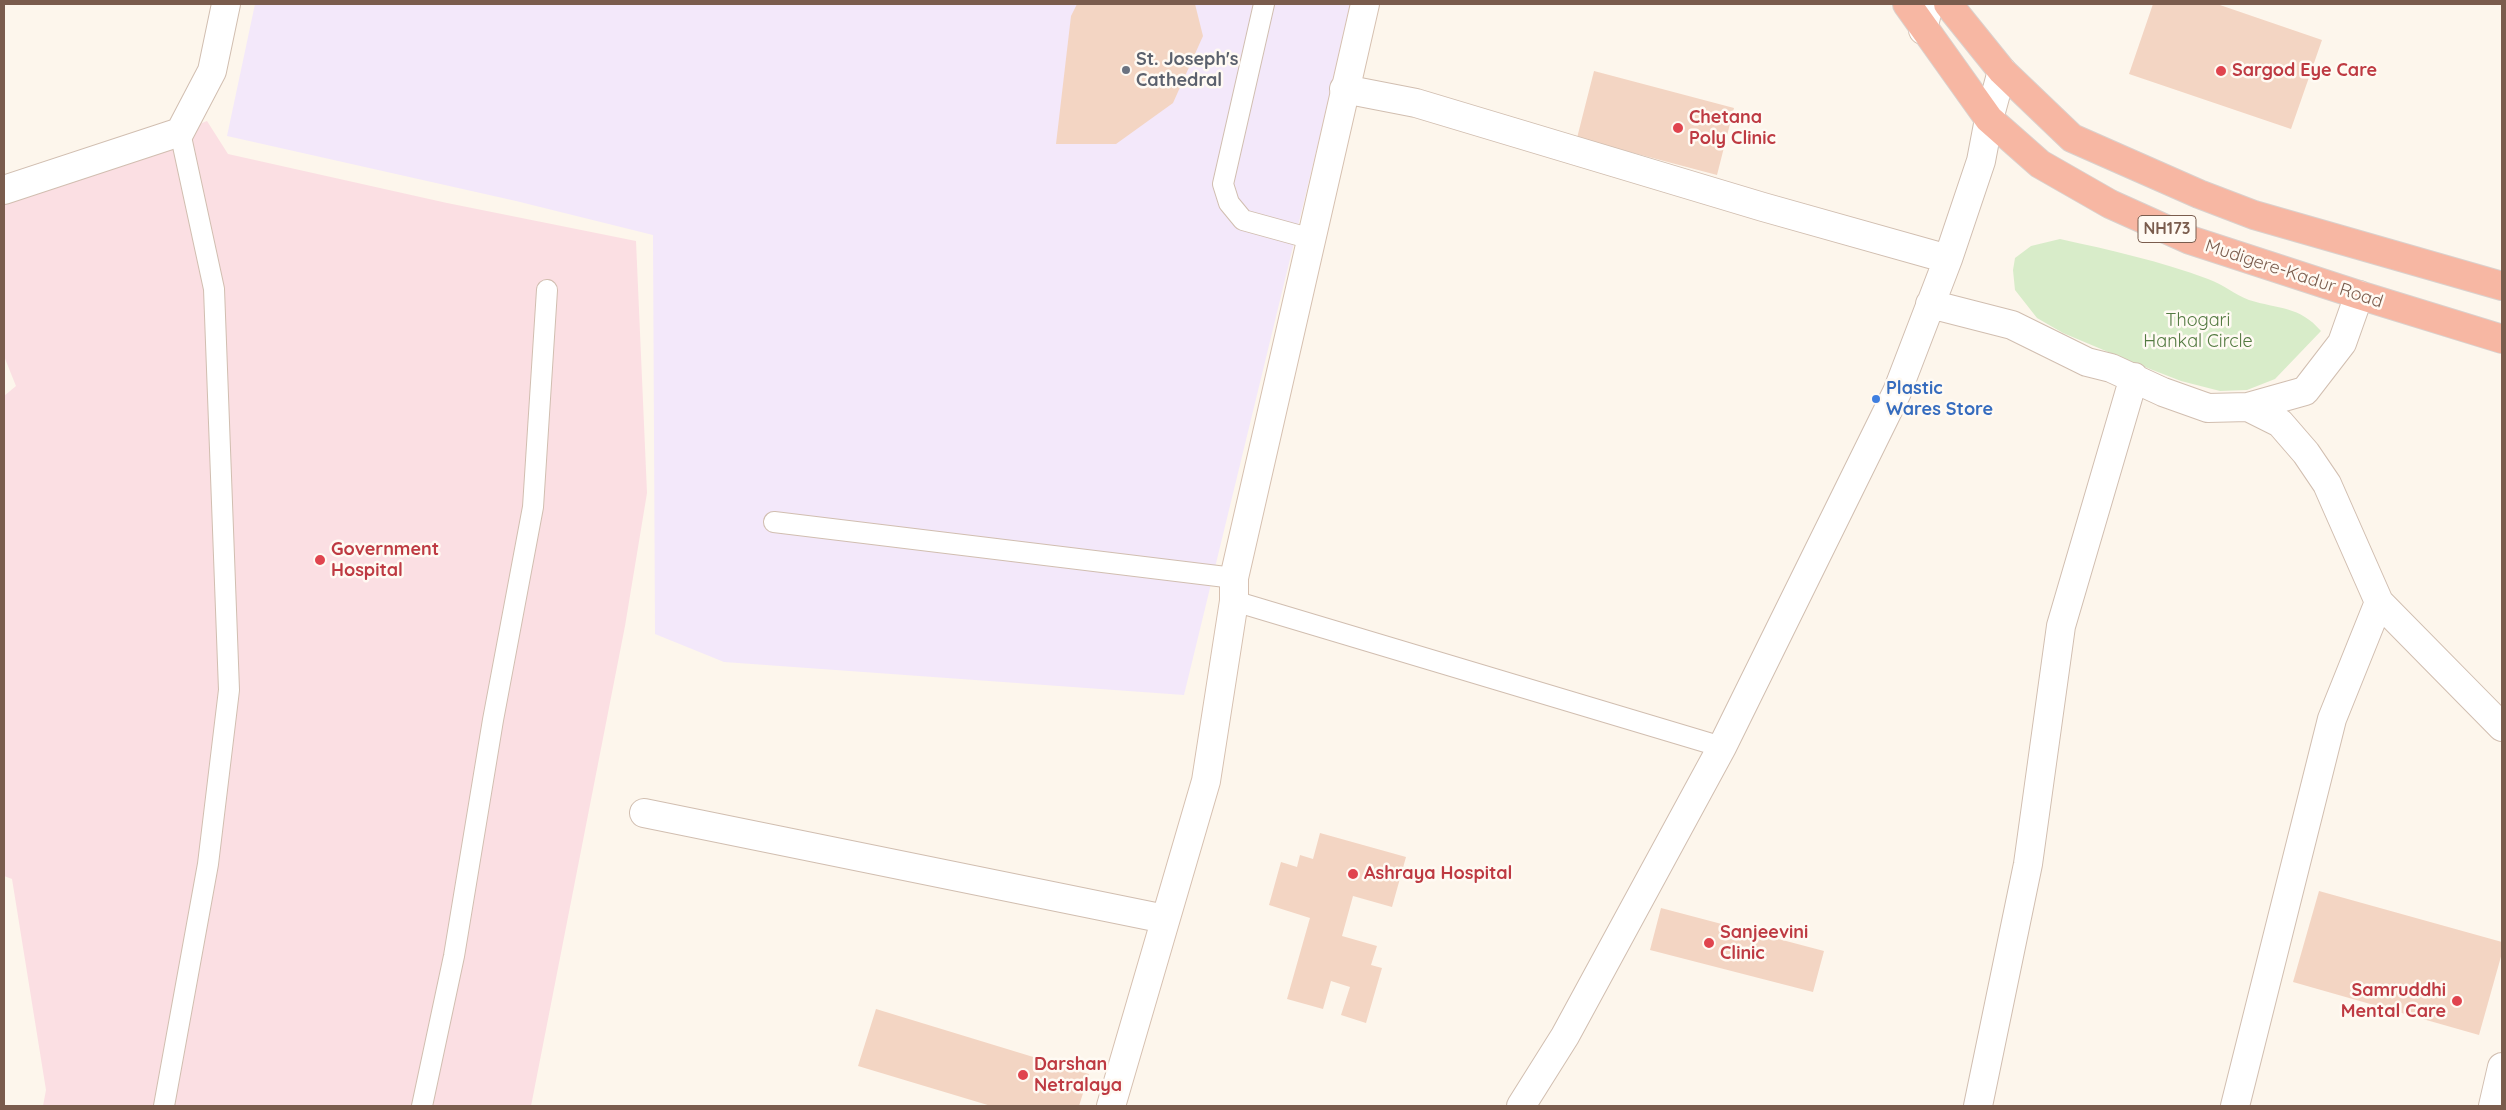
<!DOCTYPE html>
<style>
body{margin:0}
#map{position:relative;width:2506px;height:1110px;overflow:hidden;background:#fdf6ec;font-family:Quicksand,sans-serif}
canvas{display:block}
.frame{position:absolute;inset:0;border:5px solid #7a5c4d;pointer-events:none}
</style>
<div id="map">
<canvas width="2506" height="1110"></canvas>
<div class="frame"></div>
</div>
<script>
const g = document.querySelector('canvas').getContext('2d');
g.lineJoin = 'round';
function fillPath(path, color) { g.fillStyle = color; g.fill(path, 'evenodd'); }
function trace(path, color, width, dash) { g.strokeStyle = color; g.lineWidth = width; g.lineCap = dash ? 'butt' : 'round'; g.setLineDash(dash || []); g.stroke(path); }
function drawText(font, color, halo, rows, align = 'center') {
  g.font = font + ' Quicksand,sans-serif'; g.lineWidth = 5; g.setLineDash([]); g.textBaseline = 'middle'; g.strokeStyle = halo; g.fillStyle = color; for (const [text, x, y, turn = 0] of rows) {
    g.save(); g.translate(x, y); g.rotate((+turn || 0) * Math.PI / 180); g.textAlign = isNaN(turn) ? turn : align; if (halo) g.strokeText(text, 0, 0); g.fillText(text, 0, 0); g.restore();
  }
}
const education = new Path2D(`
 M255,4H1352L1184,695L724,662L655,634L653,235L516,201L227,136Z`);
const medical = new Path2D(`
 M207,121L228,154L447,203L636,241L647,493L625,626L531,1106H43L46,1090L12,879L4,876V396L16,386L4,356V202Z`);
const green = new Path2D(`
 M2060,239C2110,250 2160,261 2208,279C2223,284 2235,295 2249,300C2278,309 2300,306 2321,331L2275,379L2247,390L2220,391L2181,381L2132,362L2063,333L2037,318L2015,290L2013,270L2015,258L2031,246Z`);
const building = new Path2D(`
 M1077,4H1195L1203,36L1173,103L1116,144H1056L1071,16Z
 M2153,4H2217L2322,40L2291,129L2129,74Z
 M1594,71L1734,108L1717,175L1577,138Z
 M1320,833L1406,857L1392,907L1353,896L1342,936L1377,946L1371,965L1382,968L1366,1023L1341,1015L1350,987L1331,981L1323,1009L1287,999L1310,918L1269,905L1281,862L1297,867L1300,855L1313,859Z
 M2319,891L2502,942V953L2479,1035L2293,982Z
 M1661,908L1824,951L1813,992L1650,950Z
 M876,1009L1089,1074L1079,1106H991L858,1066Z`);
const lane = new Path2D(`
 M1264,4L1223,184L1229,203L1243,220L1312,239
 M774,522L1234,578
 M1234,601L1722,747
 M164,1106L208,864L229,690L214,289L180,132
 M422,1106L454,956L493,720L533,507L547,290`);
const street = new Path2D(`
 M1344,89L1416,103L1763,207L1948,259
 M4,190L180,132L212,71L226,4
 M1930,304L2012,325L2087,362L2111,368L2163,392L2208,408L2248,407L2305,391L2342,343L2359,295
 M2248,407L2280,423L2306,453L2327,484L2379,602L2502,727
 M644,813L1165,919
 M1521,1106L1565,1036L1722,747L1897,392L1948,259L1981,161L1989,119L2002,71
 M1978,1106L2028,864L2061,626L2134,377
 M2235,1106L2332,719L2379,602
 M2493,1106L2502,1067`);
const secondary = new Path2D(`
 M1923,30L1929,4
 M1111,1106L1206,781L1234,601V578L1365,4`);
const highway = new Path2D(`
 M1907,4L1989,119L2040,164L2110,204L2190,240L2359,295L2502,339
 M1948,4L2002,71L2072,138L2199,194L2254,215L2502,286`);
const markers = [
 [1126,70,5,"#6b7280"],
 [2221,71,6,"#e0444e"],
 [1678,128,6,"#e0444e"],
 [1876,399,5,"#3f7fe0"],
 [320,560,6,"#e0444e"],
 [1353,874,6,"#e0444e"],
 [1709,943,6,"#e0444e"],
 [2457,1001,6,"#e0444e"],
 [1023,1075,6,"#e0444e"]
];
const shields = [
 [2167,229,58]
];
const shieldNames = [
 ["NH173",2167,229]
];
const worshipNames = [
 ["St. Joseph's",1136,60],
 ["Cathedral",1136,81]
];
const healthNames = [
 ["Sargod Eye Care",2232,71],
 ["Chetana",1689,118],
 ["Poly Clinic",1689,139],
 ["Government",331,550],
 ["Hospital",331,571],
 ["Ashraya Hospital",1364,874],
 ["Sanjeevini",1720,933],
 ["Clinic",1720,954],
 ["Samruddhi",2446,991,"right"],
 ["Mental Care",2446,1012,"right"],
 ["Darshan",1034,1065],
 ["Netralaya",1034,1086]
];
const streetNames = [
 ["Mudigere-Kadur Road",2294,274,18]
];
const parkNames = [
 ["Thogari",2198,321],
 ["Hankal Circle",2198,342]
];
const shopNames = [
 ["Plastic",1886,389],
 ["Wares Store",1886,410]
];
fillPath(education, '#f3e8fa');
fillPath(medical, '#fbdfe3');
fillPath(green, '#d8ecc9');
fillPath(building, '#f3d5c3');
trace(lane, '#d1beb0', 22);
trace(street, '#d1beb0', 30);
trace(secondary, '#d6c0b0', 30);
trace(highway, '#dad1cd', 30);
trace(lane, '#fff', 20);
trace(street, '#fff', 28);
trace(secondary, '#fff', 28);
trace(highway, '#f7b7a3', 28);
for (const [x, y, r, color] of markers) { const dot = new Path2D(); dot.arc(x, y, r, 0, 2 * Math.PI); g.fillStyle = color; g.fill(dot); trace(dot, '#fffaf3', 2); }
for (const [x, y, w] of shields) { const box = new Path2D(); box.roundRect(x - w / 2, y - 13.5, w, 27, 4); g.fillStyle = '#fffaf3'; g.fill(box); trace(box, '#7a5c4d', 1); }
drawText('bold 16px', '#7a5c4d', null, shieldNames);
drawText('bold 18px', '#5b616d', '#fffaf3', worshipNames, 'left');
drawText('bold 18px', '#be3a42', '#fffaf3', healthNames, 'left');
drawText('18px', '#7a5c4d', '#fffaf3', streetNames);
drawText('18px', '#537a41', '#fffaf3', parkNames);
drawText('bold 18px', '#366cbe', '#fffaf3', shopNames, 'left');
</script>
